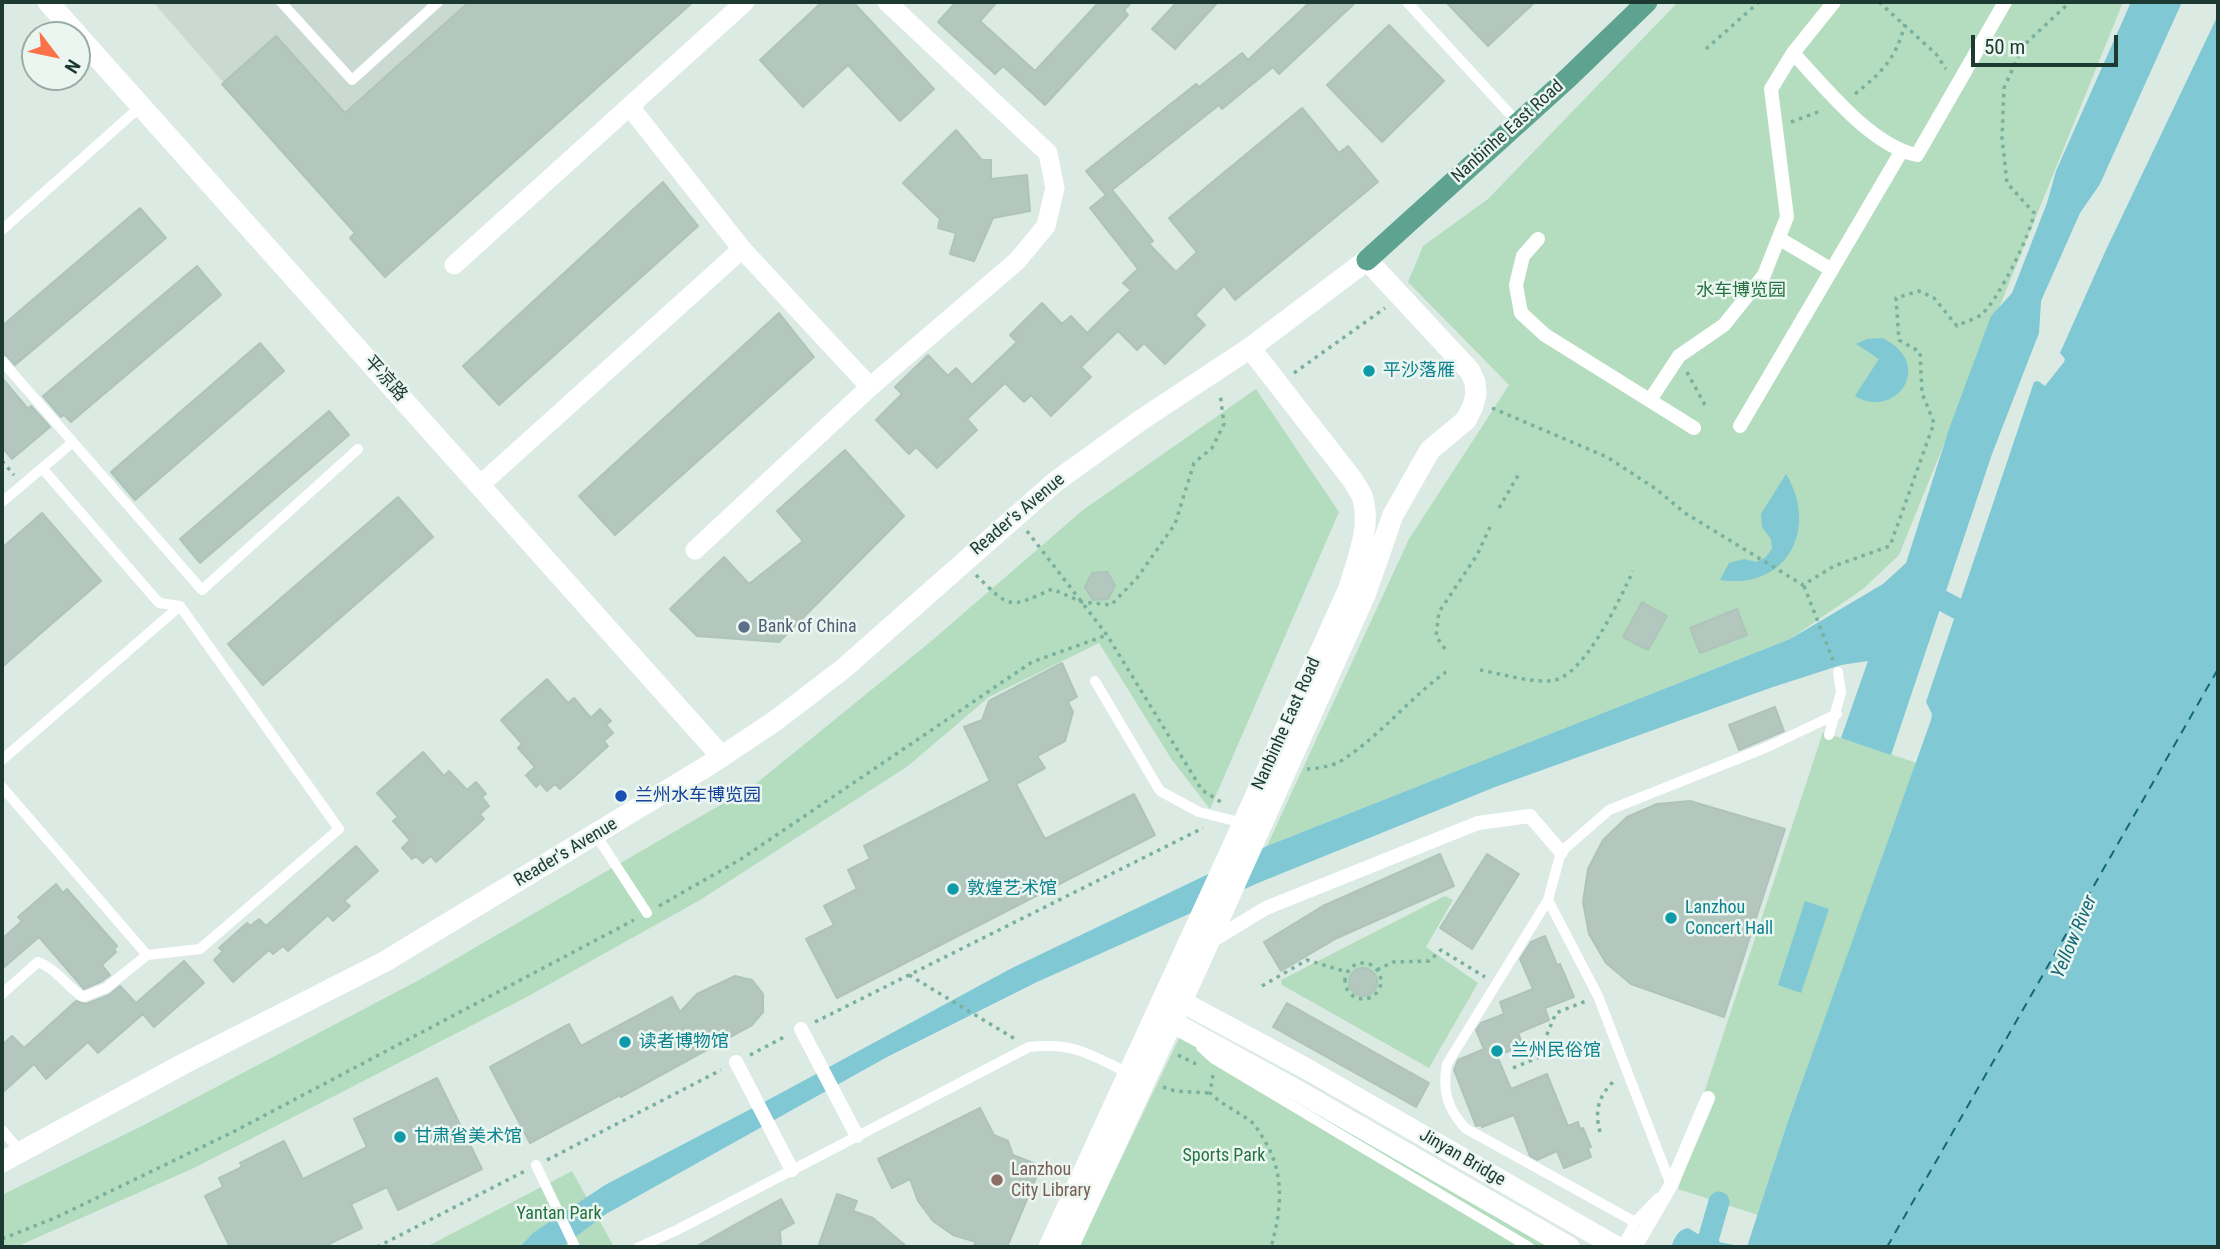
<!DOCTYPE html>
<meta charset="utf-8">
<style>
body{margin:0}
#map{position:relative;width:2220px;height:1249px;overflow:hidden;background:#dceae4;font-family:"Roboto Condensed",sans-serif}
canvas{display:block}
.frame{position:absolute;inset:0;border:4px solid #1d3a32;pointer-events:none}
.north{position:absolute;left:21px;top:21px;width:70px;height:70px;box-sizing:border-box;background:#ecf6f1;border:2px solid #99aba5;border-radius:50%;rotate:122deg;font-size:19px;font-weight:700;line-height:28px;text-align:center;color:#1d3a32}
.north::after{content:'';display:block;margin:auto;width:24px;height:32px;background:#fc7248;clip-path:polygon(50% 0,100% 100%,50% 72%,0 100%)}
.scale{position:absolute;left:1971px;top:35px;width:147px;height:32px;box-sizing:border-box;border:4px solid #1d3a32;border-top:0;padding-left:9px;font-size:21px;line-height:24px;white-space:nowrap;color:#1d3a32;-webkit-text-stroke:5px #ecf6f1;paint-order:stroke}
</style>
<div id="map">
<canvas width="2220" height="1249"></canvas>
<div class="frame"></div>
<div class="north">N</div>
<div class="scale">50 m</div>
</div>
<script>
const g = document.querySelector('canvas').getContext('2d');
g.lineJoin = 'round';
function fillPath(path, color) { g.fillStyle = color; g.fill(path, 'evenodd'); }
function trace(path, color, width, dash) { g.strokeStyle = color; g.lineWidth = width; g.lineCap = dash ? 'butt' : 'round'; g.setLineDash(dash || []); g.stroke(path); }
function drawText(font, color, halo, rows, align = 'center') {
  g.font = font + ' "Roboto Condensed","Noto Sans SC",sans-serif'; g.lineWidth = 5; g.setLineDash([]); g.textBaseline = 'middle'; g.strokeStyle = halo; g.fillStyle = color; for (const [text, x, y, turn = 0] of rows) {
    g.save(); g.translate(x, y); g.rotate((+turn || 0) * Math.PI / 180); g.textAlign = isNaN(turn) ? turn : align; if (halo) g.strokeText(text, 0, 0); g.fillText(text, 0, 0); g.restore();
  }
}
const built = new Path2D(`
 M153,2H584L343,220Z`);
const green = new Path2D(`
 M1678,2H2123L1899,555L1863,589L1790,639L1267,846L1409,539L1509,385L1408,282L1423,246L1488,199Z
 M1256,389L1339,512L1210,809L1172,760L1099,643L989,697L908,766L700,900L523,999L194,1168L16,1247H2V1195L144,1125L421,979L753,786L929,643L1083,510Z
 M1823,732L1917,763L1787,1124L1758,1215L1678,1189L1708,1099L1703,1096Z
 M1445,896L1453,900L1426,947L1478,983L1429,1068L1282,985L1281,980Z
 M1185,1026L1558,1247H1079Z
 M572,1171L614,1247H426Z`);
const water = new Path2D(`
 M2131,2H2182L2100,184L2080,213L2041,301L2039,333L1992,454L1891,755L1841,738L1868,661L1841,665L1770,688L1495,787L1258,883L1037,982L887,1057L606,1214L562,1247H520L533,1233L605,1185L768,1100L1012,968L1267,846L1790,639L1883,584L1906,563L1949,429L1991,316L2012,293L2047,203L2056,171Z
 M2218,15V1247H1747L1787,1124L1931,720L1932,714L1926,702L2034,382L2038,381L2045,386L2064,362L2065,359L2060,353L2105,252Z
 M1882,338C1937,364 1895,421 1855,396L1879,359L1856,344L1867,339Z
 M1786,474C1819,529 1787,590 1720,580L1729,563L1744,559L1756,562L1766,557L1772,549L1771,539L1762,527L1761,514Z
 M1805,901L1829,909L1801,993L1778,985Z
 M1688,1228L1708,1240L1745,1247H1671C1675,1238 1677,1230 1688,1228Z`);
const canal = new Path2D(`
 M1917,587L1984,623
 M1710,1247L1708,1240L1719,1202`);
const ferry = new Path2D(`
 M1887,1247L2218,669`);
const building = new Path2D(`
 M469,2H693L385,277L350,238L355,233L222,84L276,36L345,113Z
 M822,2H853L934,89L900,121L848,65L803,107L760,60Z
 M956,2H997L980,21L1035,71L1099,2H1132L1124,10L1128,15L1045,105L1003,66L995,74L938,22Z
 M1177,2H1218L1175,49L1152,29Z
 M1310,2H1356L1279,74L1273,67L1222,109L1219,105L1112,190L1153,241L1149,244L1176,272L1197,252L1169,218L1302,108L1339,153L1348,146L1378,182L1235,300L1224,286L1195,315L1205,325L1165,364L1144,343L1137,350L1118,331L1081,367L1091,377L1051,416L1031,395L1024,402L1005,383L967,419L977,430L937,468L916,447L909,454L876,420L902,394L895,387L928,355L948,376L956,368L972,385L1017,342L1010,335L1042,303L1062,324L1071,316L1087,333L1131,290L1123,283L1138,269L1090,208L1106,195L1086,171L1196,84L1199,87L1242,53L1248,60Z
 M1446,2H1535L1488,46Z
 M1389,25L1444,81L1382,142L1327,85Z
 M956,130L982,160H991V179L1027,175L1030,211L993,218L974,261L950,254L956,233L938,228L940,219L903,183Z
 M663,182L698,226L499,405L463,366Z
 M140,208L166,238L15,365L7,356L2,354V326Z
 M197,266L221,295L71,422L64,415L61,417L43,396Z
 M779,313L814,357L615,535L579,496Z
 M260,343L284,371L135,500L111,472Z
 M2,378L28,409L31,406L50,427L12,459L2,447Z
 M329,411L349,435L200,563L180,539Z
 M845,450L904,516L779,642L697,636L670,609L724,557L749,584L803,541L777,511Z
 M398,497L433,537L263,685L228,644Z
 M42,513L101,581L2,667V548Z
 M1107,572L1115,585L1108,599L1093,600L1085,587L1092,573Z
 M1642,602L1667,616L1648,650L1623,637Z
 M1737,609L1747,635L1700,653L1690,628Z
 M1062,663L1077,697L1068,702L1073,712L1065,741L1037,756L1045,768L1016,784L1045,839L1134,794L1155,835L837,998L806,939L834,925L824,906L857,889L848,870L870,859L864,846L990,781L964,727L982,720L989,701Z
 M547,679L568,703L574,698L591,718L600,709L611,721L606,725L613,733L604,741L608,746L575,776L560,789L555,784L547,791L540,783L536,787L526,775L535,767L518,748L522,744L501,720Z
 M1775,707L1784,731L1739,750L1729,725Z
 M423,752L444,776L449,771L467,790L476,782L486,794L482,797L489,806L480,814L484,819L436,862L431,856L423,863L416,856L412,859L402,848L410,840L393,821L398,817L377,793Z
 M1690,801L1785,829L1724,1017L1631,984L1606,963L1589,934L1583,902L1588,869L1603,840L1627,817L1657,804Z
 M356,846L378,871L344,901L350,906L333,921L328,915L288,951L283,946L273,954L269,950L233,982L214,960L223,951L219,948L247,923L250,926L259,919L266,926Z
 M1440,854L1454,886L1337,938L1281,971L1264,942L1323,906Z
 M1487,854L1519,874L1472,949L1440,928Z
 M56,884L63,893L67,889L117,946L114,950L116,952L102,965L110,975L102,981L84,989L39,937L2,969V939L22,921L18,917Z
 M1545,936L1557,965L1560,964L1574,997L1545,1008L1549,1020L1518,1033L1523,1045L1497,1056L1511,1089L1547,1074L1568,1126L1578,1122L1580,1129L1583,1128L1591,1147L1588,1148L1591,1157L1564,1168L1557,1151L1537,1160L1530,1156L1514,1115L1482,1127L1481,1125L1476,1126L1454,1070L1458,1060L1484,1049L1476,1030L1481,1023L1504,1014L1500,1002L1533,989L1520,959L1531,942Z
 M184,961L204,983L154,1027L143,1014L98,1053L88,1042L46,1079L34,1064L2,1093V1045L12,1036L24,1048L76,1001L86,1004L109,995L120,986L136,1003Z
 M1349 982a14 14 0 1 1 28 0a14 14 0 1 1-28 0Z
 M735,976L752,980L763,994V1012L752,1025L621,1097L620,1095L530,1143L490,1067L569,1024L581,1046L672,997L680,1012L697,994Z
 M1287,1003L1429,1083L1416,1107L1273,1027Z
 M437,1078L482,1169L398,1210L387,1187L351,1204L362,1228L323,1247H230L205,1196L223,1187L219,1178L242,1167L240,1163L284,1141L303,1179L367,1147L354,1119Z
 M980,1108L994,1135L1008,1141L1013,1155L1041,1166L1007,1247H973L976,1242L953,1235L933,1221L918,1201L910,1179L892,1188L878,1159Z
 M837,1194L857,1201L853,1211L873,1218L907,1247H818Z
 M781,1199L794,1223L780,1231L781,1247H695Z`);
const path = new Path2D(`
 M1879,2L1936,54L1946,69
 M1706,49L1759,2
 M1855,94C1883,71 1895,60 1905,24
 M1791,122L1823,110
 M1687,372L1706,407
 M1294,373L1385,308
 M1492,408L1607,457L1656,489L1685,513L1803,585L1834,566L1890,546L1934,423L1922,393L1920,352L1899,340L1896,298L1919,291L1934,298L1957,326C1964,322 1976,319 1982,314C1998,300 2031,234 2034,213L2007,183L2002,138L2004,88L2023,46L2070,2
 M2,461L14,475
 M1499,508L1520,472
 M1027,531L1107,635L1202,790L1221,802
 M976,575C1010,609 1009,609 1052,589L1082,602L1111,605L1137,578L1175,524L1194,463L1212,448L1224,424L1220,393
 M1804,586L1833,660
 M1445,649L1436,636L1439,612L1477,555L1491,525
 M1480,670C1502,674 1528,682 1550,681C1584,679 1620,598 1633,571
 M1307,769C1316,769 1331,766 1339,762C1379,738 1408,699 1446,672
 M659,906L741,859L1032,662L1107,635
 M1345 981a18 18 0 1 1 36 0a18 18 0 1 1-36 0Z
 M1377,970L1393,962L1429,961L1441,950L1485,977
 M909,975L1015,1039
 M1262,986L1307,960L1347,972
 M815,1022L1203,828
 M750,1055L786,1036
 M1178,1055L1196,1064
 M1513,1068L1537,1058L1556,1013L1586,1001
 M1213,1075L1210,1093C1223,1106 1240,1112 1254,1124C1257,1128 1260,1133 1263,1138C1285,1172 1282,1209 1271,1247
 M1163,1087L1175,1091L1210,1093
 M1600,1132C1594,1110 1599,1095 1615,1080
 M547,1160L721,1070
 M2,1239L57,1217L235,1131L634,920
 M377,1247L525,1171`);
const service = new Path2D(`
 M281,2L352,80L438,2
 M1407,2L1518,123
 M2,230L141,106
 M2,361L202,590L358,449
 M2,502L73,442
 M1095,681L1160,791L1199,812L1243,823
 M1829,735L1841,692L1838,672
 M2,760L180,606
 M2,787L147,955L200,949L339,829L180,606L159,603L42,468
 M596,835L647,913
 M1548,900L1447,1064C1442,1090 1447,1108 1465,1128L1635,1222
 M2,994L38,962C56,968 67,987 83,997L106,988L147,955
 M1201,1047L1214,1059L1529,1247
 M2,1130L20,1151
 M536,1165L575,1247
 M1669,1187L1671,1185L1598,996L1548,900L1561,852L1609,810L1765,748L1837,714
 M639,1247L677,1230L1029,1047C1074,1042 1089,1054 1128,1073
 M1622,1247L1635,1222L1658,1198`);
const pedestrian = new Path2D(`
 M1793,53C1825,87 1871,146 1917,155L2005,2
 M1538,239L1523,256L1516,285L1521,313L1545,335L1694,428
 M1780,239L1832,270
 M1650,400L1679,356L1724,325L1764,275L1787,217L1771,89L1793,53L1834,2
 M1740,426L1901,152
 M1210,942L1266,908L1478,823L1530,816L1561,852
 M801,1029L857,1136
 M736,1062L792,1170
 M1635,1247L1671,1185L1708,1098`);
const minor = new Path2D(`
 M630,107L742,249L870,387
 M454,265L745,2
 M480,485L742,249
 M695,550L870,387L1017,261L1046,226L1055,188L1048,153L887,2`);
const secondary = new Path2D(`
 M48,2L722,757
 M1171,996L1307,1069L1617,1247
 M1161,1016L1296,1090L1569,1247
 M2,1162L185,1063L384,962L709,765L775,721L843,669L1055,482L1141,420L1250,348L1367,260L1470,371L1475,382L1476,394L1473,406L1466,420L1430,450L1393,515L1365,595L1198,966L1068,1247
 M1049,1247L1236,839L1349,588C1357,561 1371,527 1363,499C1361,492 1356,486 1352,479L1250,348`);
const primary = new Path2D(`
 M1367,260L1568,78L1647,2`);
const markers = [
 [1369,371,7,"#0f9aa8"],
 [744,627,7,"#5c6f8a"],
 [621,796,7,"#1a4fb4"],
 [953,889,7,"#0f9aa8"],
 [1671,918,7,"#0f9aa8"],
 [625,1042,7,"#0f9aa8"],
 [1497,1051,7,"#0f9aa8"],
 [400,1137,7,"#0f9aa8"],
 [997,1180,7,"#8d6e63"]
];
const streetNames = [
 ["Nanbinhe East Road",1508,132,-42],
 ["平凉路",385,379,48],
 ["Reader's Avenue",1018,515,-40],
 ["Nanbinhe East Road",1287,724,-66],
 ["Reader's Avenue",566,853,-31],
 ["Jinyan Bridge",1462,1158,30]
];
const parkNames = [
 ["水车博览园",1741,291],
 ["Sports Park",1224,1156],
 ["Yantan Park",559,1214]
];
const cultureNames = [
 ["平沙落雁",1383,371],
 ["敦煌艺术馆",967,889],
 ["Lanzhou",1685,908],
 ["Concert Hall",1685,929],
 ["读者博物馆",639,1042],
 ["兰州民俗馆",1511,1051],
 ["甘肃省美术馆",414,1137]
];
const serviceNames = [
 ["Bank of China",758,627]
];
const transitNames = [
 ["兰州水车博览园",635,796]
];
const educationNames = [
 ["Lanzhou",1011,1170],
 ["City Library",1011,1191]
];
const waterNames = [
 ["Yellow River",2075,937,-67]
];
fillPath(built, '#cadad2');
fillPath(green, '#b3ddbe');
fillPath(water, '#7fc8d4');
trace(canal, '#7fc8d4', 21);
trace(ferry, '#146978', 2, [9, 7]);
fillPath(building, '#b4c7bf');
trace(building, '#aec4bb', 2);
trace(path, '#7ab09e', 3.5, [3.5, 5]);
trace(service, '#fff', 10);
trace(pedestrian, '#fff', 14);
trace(minor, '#fff', 19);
trace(secondary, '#fff', 21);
trace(primary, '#5da390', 21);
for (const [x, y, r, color] of markers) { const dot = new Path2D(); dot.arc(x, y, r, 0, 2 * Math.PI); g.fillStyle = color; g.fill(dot); trace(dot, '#ecf6f1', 2.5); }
drawText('18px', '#1d3a32', '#ecf6f1', streetNames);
drawText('18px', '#257342', '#ecf6f1', parkNames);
drawText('18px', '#0d838f', '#ecf6f1', cultureNames, 'left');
drawText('18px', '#4e5e75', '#ecf6f1', serviceNames, 'left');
drawText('18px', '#164399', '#ecf6f1', transitNames, 'left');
drawText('18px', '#785e54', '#ecf6f1', educationNames, 'left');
drawText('italic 19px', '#146978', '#ecf6f1', waterNames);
</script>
